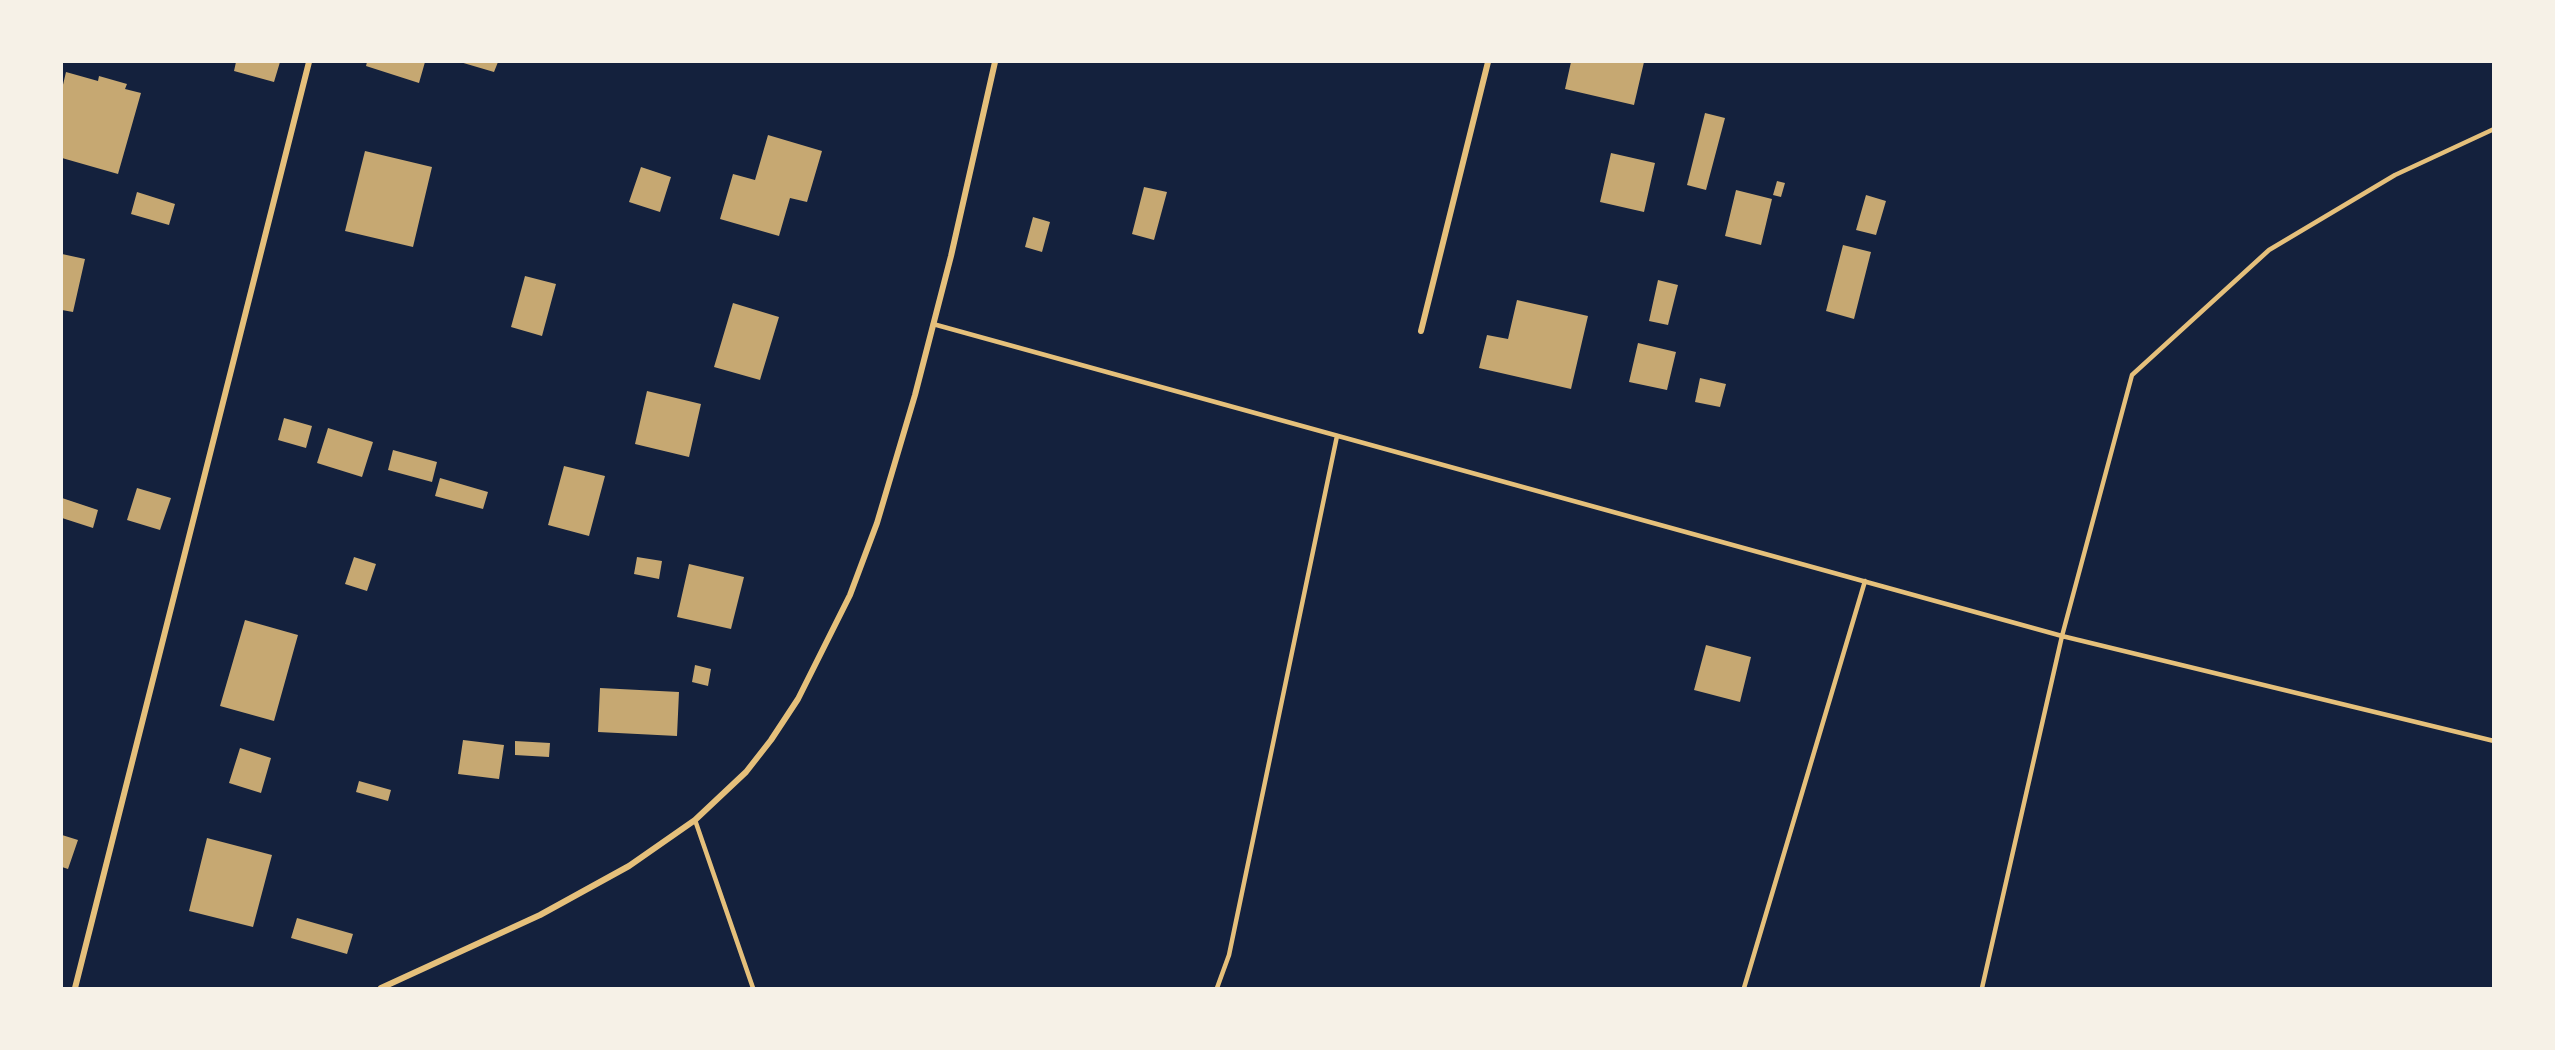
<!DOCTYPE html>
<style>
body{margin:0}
#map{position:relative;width:2555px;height:1050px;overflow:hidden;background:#14213d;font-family:Barlow,sans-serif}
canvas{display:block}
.frame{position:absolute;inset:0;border:63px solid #f6f1e7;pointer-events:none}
</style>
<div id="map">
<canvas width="2555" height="1050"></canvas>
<div class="frame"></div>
</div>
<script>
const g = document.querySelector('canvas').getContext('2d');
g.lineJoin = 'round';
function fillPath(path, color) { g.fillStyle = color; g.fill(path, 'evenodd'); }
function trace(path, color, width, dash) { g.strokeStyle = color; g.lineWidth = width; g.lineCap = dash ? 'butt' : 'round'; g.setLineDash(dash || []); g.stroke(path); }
const building = new Path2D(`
 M236,62H280L274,82L234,71Z
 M367,62H425L419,83L366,66Z
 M460,62H498L494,72Z
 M1571,62H1644L1634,105L1565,89Z
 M66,72L98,81L99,76L127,84L125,89L141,93L118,174L62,158V89Z
 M1705,113L1725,118L1706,190L1687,185Z
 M768,135L822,151L807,202L790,198L779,236L720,219L733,174L755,180Z
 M365,151L432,167L413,247L345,231Z
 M1611,153L1655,163L1644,212L1600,202Z
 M641,167L671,177L660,212L629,202Z
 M1777,181L1785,183L1781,197L1773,195Z
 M1144,187L1167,192L1154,240L1132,234Z
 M1736,190L1772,199L1761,245L1725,236Z
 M137,192L175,204L169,225L131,214Z
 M1866,195L1886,201L1876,235L1856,230Z
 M1033,217L1050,222L1042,252L1025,247Z
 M1843,245L1871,252L1854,319L1826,311Z
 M62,254L85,259L73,312L62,310Z
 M525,276L556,284L542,336L511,327Z
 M1658,280L1678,285L1668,325L1649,321Z
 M1517,300L1588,316L1571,389L1479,368L1487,335L1508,339Z
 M733,303L779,317L760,380L714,367Z
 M1638,343L1676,352L1667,390L1629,382Z
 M1700,378L1726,384L1720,407L1695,402Z
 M647,391L701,404L689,457L635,444Z
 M284,418L312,426L306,448L278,440Z
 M328,428L373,442L362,477L317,463Z
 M393,450L437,462L432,482L388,470Z
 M564,466L605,476L589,536L548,525Z
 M440,478L488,492L483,509L435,496Z
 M137,488L171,498L160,530L127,520Z
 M62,498L98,510L93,528L62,518Z
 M354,557L376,564L367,591L345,584Z
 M637,557L662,561L659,579L634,574Z
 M689,564L744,577L731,629L677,617Z
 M245,620L298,635L274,721L220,706Z
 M1706,645L1751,657L1740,702L1694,690Z
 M695,665L711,669L708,686L692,682Z
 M600,688L679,692L677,736L598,732Z
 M463,740L504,745L499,779L458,774Z
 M515,741L550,743L549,757L515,755Z
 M240,748L271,758L261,793L229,783Z
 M359,781L391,790L388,801L356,792Z
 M62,835L78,840L68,869L62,867Z
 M207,838L272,855L253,927L189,911Z
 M297,918L353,934L347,954L291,938Z`);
const service = new Path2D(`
 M933,324L2062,636L2132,375L2269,250L2395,175L2494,129
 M695,820L753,988
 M1217,988L1229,955L1337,436
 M1744,988L1865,581
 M1982,988L2062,636L2494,741`);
const minor = new Path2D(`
 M1421,331L1488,62
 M75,988L309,62
 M381,988L540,915L629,866L695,820L746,772L771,740L798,699L850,595L877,523L915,395L951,256L995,62`);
fillPath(building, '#c6a872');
trace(service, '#e5c07b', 4.5);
trace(minor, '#e5c07b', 6);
</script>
